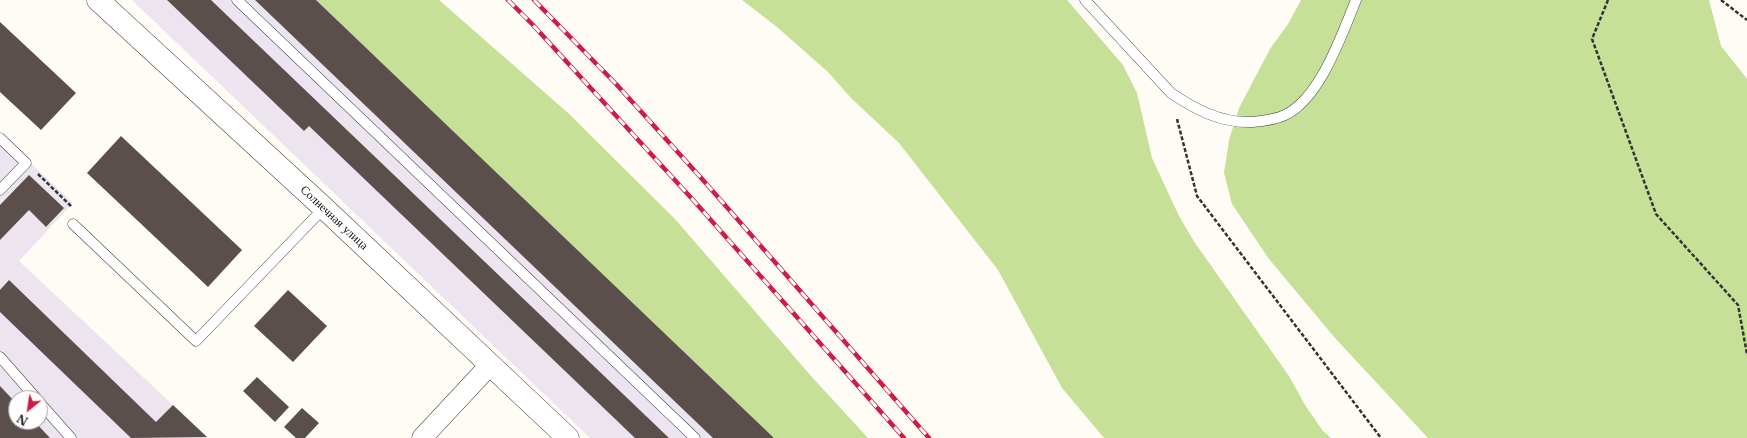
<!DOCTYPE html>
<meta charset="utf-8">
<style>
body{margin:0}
#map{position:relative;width:1747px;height:438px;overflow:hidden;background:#fffbf5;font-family:"Libre Baskerville",serif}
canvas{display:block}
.north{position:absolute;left:8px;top:390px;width:40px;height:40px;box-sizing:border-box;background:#fff;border:1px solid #a0a0a0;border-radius:50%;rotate:210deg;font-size:11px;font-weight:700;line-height:16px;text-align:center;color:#111}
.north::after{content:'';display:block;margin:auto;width:14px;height:18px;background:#cf1b46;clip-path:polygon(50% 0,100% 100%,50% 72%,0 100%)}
</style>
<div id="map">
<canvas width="1747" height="438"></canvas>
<div class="north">N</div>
</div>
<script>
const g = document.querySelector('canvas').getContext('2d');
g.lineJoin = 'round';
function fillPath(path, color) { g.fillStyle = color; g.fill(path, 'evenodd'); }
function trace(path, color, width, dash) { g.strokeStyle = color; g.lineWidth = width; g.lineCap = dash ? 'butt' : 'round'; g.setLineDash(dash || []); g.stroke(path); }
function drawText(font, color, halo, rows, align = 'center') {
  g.font = font + ' "Libre Baskerville",serif'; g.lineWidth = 4; g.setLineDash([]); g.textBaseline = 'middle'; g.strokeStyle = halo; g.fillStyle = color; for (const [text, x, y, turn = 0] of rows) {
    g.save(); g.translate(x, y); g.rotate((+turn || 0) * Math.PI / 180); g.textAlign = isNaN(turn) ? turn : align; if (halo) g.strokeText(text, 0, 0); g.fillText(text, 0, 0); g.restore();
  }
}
const industrial = new Path2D(`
 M132,0H316L774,438H590Z
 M0,134L73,203L19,261L173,405L207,437L206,438H0ZM16,398H40V422H16Z`);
const forest = new Path2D(`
 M316,0H439L567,112L675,219L811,376L868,438H774Z
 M742,0H1067L1123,65L1137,93L1152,158L1179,216L1195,243L1289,376L1305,405L1323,431L1331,438H1104L1062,388L998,270L899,143L851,98L828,72L777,27Z
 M1301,0H1709L1721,46L1747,79V438H1428L1335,338L1269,259L1232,204L1224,173L1229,140L1239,108L1270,49L1288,24Z`);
const building = new Path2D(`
 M167,0H211L669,438H635L309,126L304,131Z
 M255,0H316L774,438H713Z
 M0,22L76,93L41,130L0,92Z
 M121,136L242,250L208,287L87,173Z
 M29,175L64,208L46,227L29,210L0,240V205Z
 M9,280L156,422L173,405L207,437L131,438L0,312V290Z
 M288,290L327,326L293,362L254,326Z
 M257,377L289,407L275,422L243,391Z
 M0,386L16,403V422H35L50,438H0Z
 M302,408L319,423L305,438H296L284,427Z`);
const path = new Path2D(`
 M1608,0L1592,39L1656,214L1738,305L1747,354
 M1721,0L1747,20
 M1177,119L1197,196L1381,438
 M38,174L72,207`);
const service = new Path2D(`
 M237,0L695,438
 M1085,0L1171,93C1196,110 1221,123 1252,122C1263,121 1275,120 1285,115C1320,99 1342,34 1356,0
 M0,138L26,163L0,190
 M73,224L196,341L324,208
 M0,357L36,398
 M40,403L71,438`);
const minor = new Path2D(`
 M422,438L490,365`);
const tertiary = new Path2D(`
 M98,0L324,208L568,438`);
const rail = new Path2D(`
 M508,0L533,25L694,201L904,438
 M534,0L617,85L703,180L929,438`);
const streetNames = [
 ["Солнечная улица",334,218,43]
];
fillPath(industrial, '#ece5f0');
fillPath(forest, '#c6e097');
fillPath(building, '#5b4f4c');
trace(service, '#444', 11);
trace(minor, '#444', 21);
trace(tertiary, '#444', 23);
trace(path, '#333', 2.5, [4, 2]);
trace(service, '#fff', 10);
trace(minor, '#fff', 20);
trace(tertiary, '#fff', 22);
trace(rail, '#cf1b46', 4.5);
trace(rail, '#fff', 3, [9]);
drawText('12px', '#111', '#fff', streetNames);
</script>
